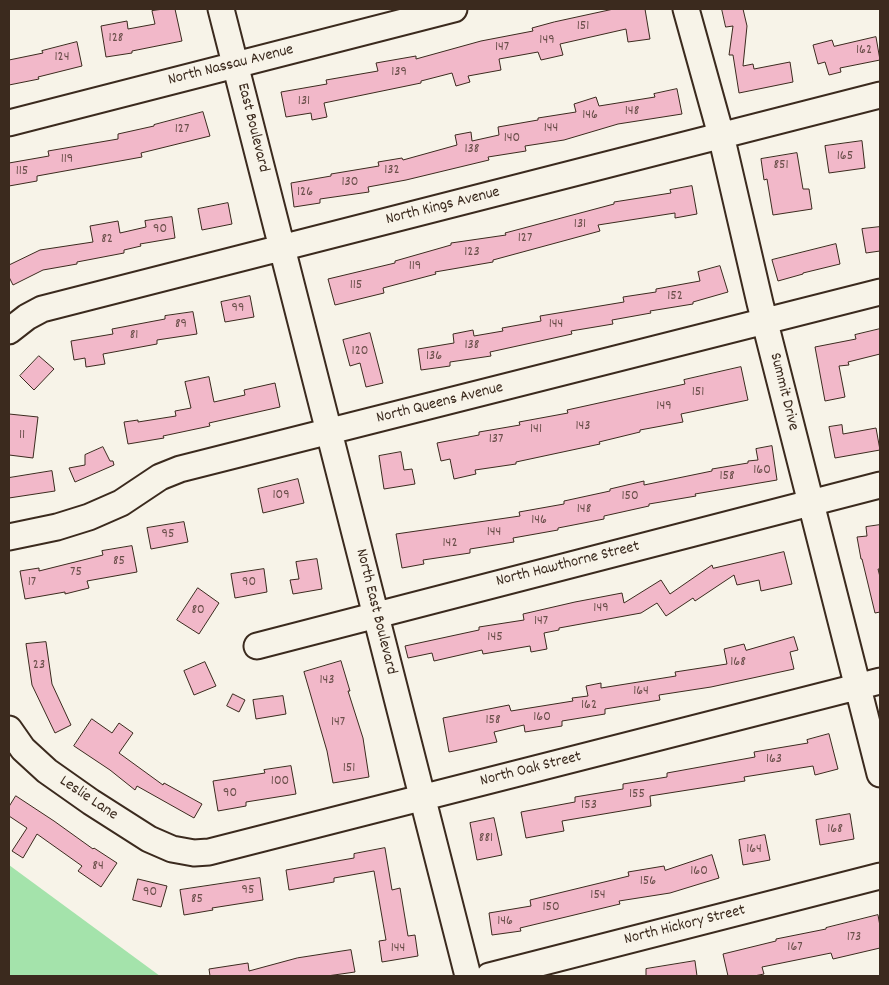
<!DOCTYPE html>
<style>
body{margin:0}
#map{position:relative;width:889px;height:985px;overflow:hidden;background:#f7f3e8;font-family:Dekko,sans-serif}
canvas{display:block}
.frame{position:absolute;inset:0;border:10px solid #3b2a1e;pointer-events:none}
</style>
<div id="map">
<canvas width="889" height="985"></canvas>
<div class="frame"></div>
</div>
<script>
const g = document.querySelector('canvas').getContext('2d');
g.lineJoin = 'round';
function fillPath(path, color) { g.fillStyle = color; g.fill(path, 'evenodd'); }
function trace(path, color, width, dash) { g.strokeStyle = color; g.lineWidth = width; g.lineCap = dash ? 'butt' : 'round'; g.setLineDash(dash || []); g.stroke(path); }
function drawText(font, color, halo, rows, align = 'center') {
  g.font = font + ' Dekko,sans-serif'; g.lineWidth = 4; g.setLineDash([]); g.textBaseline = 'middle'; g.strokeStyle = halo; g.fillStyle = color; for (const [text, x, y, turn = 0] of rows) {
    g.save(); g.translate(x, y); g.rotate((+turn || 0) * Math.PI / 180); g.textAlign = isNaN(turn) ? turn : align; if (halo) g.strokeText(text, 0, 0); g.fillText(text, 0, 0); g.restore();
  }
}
const green = new Path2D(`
 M9,865L160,976H9Z`);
const building = new Path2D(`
 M164,9H175L182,41L132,51V53L106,57L101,26L127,21L128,29L155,24L152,11Z
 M614,9H645L650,39L628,42L626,29L560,44L563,55L541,60L538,52L499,59L501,70L468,76L470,82L456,86L452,73L421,81V83L324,103L327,117L312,120L311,113L286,117L281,92L327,84L326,80L378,71L376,63L416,56V59L481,41L533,31L532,28L554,22Z
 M722,9H743L747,26L743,66L753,64L754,69L790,62L793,82L739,93L733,55H729L733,26L726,27Z
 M876,37L880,60L840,68L841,72L829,75L825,62L818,64L813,45L832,40L834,46Z
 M77,42L82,66L38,77L39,79L9,85V60L43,53L42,51Z
 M677,89L682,114L618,124L564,140L525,146L526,151L488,157L489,160L406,180L368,187L369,192L320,199V203L294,207L291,183L331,176V174L379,166L378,162L402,158L403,160L457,145L455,135L471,132L472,141L499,135L498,127L538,120V118L576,112L574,104L596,97L599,106L655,97L654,94Z
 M203,112L210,136L141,153L142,157L37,176V181L9,186V163L49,156L48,151L118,139V134L154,126V125Z
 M862,141L865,168L829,173L825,146Z
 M797,153L803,189H809L812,209L773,215L767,179L764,180L761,159Z
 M692,186L697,214L675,218V213L598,225L600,231L493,260V262L435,272L436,274L383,288L384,293L335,305L328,279L395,263V261L451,245V243L506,235L505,233L614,204V202L671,193L670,190Z
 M228,203L232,224L202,230L198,209Z
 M172,217L175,238L140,244L141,246L124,250V253L77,262V264L43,270L13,285L9,277V265L40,250L93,242L90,226L118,221L120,233L146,227L145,221Z
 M880,227V251L866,253L862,229Z
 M836,244L840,264L803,273V274L778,281L772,260Z
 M720,266L728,292L693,302V304L650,311L651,313L612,320L613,324L571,331L572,334L490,352L491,356L450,362V366L421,370L418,349L454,343L453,334L473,330L474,336L503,331L502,328L541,321L540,316L624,302L623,297L656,292V289L700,281L698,272Z
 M250,296L254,317L225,322L221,302Z
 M193,312L197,334L157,340V344L103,354L105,364L86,367L85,358L74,360L71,341L113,334L112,329L165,319V316Z
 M880,329V354L848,362L849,365L839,366L845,397L825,401L815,347L856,339L855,335Z
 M370,333L383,383L366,387L360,363L350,366L343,340Z
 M39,356L54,369L34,390L20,376Z
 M741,367L748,400L681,414L683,422L640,430V432L599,442L600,444L516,462V464L475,470L476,474L454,479L450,459L441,461L437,443L479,435V432L520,425L519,422L568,413L567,410L685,384L684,380Z
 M209,377L214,402L245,395L244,390L275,383L280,407L209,423L210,426L163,436L164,438L128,444L124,422L138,420V422L176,416L175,411L191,408L185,382Z
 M9,414L38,417L33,458L9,455Z
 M842,425L843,434L876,428L880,450L835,458L829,427Z
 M772,446L777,480L695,494L696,496L649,504V506L604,516V519L558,528V530L513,538L514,542L470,549V553L423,560L424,564L402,568L396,534L520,516L519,512L564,504V501L610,491V489L644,481V485L712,471V469L748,463V461L758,460L756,449Z
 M103,447L110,461H113L114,465L75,482L69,468L85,465V455Z
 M401,452L404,470L412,469L415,484L384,489L379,456Z
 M52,471L55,491L9,498V478Z
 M298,479L304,503L263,513L258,489Z
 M184,522L188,542L151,549L147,528Z
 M880,525V569H878L880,577V612L875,613L862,559H861L857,537L867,536L866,527Z
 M132,546L137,572L87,581L89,588L65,594V592L25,599L20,571L39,568V571L103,555L102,551Z
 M784,552L792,584L761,591L759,580L737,585L734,575L695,601L693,598L666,616L657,603L641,613L559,628V630L544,633L547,649L531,652L530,646L483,654L482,650L434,661L432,653L408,658L405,646L479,630V627L524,620L523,614L575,602L622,593L624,603L661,580L670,594L712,565L713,568Z
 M317,559L322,589L293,594L290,580L299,579L296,562Z
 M264,569L267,592L235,598L231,574Z
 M198,588L219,603L199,634L177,620Z
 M794,637L798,650L790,652L794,669L711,687L659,695L660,700L605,709V714L562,721V726L525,732L524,725L494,732L497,742L449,752L443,718L509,705L511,711L573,701L572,698L588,696L586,686L601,683V688L676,676L675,672L727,664L724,649L744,644L746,650Z
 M46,642L52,684L71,725L55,733L32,685L26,644Z
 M341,661L350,691H348L363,738L369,777L333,783L327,751L304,672Z
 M205,662L216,686L194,695L184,671Z
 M233,694L245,700L239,712L227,706Z
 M283,696L286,714L256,719L253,700Z
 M92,719L112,733L119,723L133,733L119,753L163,785L164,783L202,804L194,818L137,786L135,790L110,770L74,746Z
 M829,734L838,769L815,775L813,766L744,777L745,781L650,796L651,806L562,821L564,831L526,838L521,812L575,802V797L623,789V784L667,777V773L755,757L754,752L808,743L807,740Z
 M291,766L296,794L246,802V806L218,811L213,781L265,773L264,770Z
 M16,796L54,821L93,849L94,848L117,863L101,887L78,871L82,866L37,834L23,858L12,851L27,828L9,816V807Z
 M850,814L854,839L820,845L816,820Z
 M494,818L502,855L477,860L470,823Z
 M765,835L770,860L743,865L739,840Z
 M385,848L392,890L400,888L408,936L415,935L418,956L382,962L379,941L386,940L374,871L334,878V882L289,890L286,870L354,858V854Z
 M712,855L719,878L670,893L619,901L620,904L520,928L521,931L492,935L489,913L531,906L530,900L629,876L628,872L664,866L665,870Z
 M260,878L263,900L212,908L213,910L184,915L180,890Z
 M138,879L167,886L161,907L133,900Z
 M878,915L880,926V948L833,959L831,953L762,967L764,974L754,976H728L723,954L776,941V939L826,929V928Z
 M351,950L355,972L327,976H210L209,969L248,963L249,971L297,958Z
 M695,961L697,976H646V969Z`);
const minor = new Path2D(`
 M221,9L468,976
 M686,9L721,135L760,303L880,774
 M9,123L454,9
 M9,331L27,317L42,309L880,95
 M9,537L57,527L89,517L121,503L160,477L180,469L880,292
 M257,646L880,485
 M9,729L23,749L47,771L91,802L149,839L172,849L194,853L209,852L880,681
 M489,976L880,876`);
const numberNames = [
 ["151",583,27],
 ["128",116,39],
 ["149",547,41],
 ["147",502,48],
 ["162",864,51],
 ["124",62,58],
 ["139",399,73],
 ["131",304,102],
 ["148",632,112],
 ["146",590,116],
 ["144",551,129],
 ["127",182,130],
 ["140",512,139],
 ["138",472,150],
 ["165",845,157],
 ["119",67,160],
 ["851",781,166],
 ["132",392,171],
 ["115",22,172],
 ["130",350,183],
 ["126",305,193],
 ["131",580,225],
 ["90",160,230],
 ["127",525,239],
 ["82",107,240],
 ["123",472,253],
 ["119",415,267],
 ["115",356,286],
 ["152",675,297],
 ["99",238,309],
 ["89",181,325],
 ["144",556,325],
 ["81",134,336],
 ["138",472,346],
 ["120",360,352],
 ["136",434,357],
 ["151",698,393],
 ["149",664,407],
 ["143",583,427],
 ["141",536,430],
 ["11",22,436],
 ["137",496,440],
 ["160",762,471],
 ["158",727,477],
 ["109",281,496],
 ["150",630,497],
 ["148",584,510],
 ["146",539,521],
 ["144",494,533],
 ["95",168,535],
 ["142",450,544],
 ["85",119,562],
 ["75",76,573],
 ["17",32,583],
 ["90",249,583],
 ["149",601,609],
 ["80",198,611],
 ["147",541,622],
 ["145",495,638],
 ["168",738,663],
 ["23",39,666],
 ["143",327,681],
 ["164",641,692],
 ["162",589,706],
 ["160",542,718],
 ["158",493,721],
 ["147",338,723],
 ["163",774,760],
 ["151",349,769],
 ["100",280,782],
 ["90",230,794],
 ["155",637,795],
 ["153",589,806],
 ["168",835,830],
 ["881",486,839],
 ["164",754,850],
 ["84",98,867],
 ["160",699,872],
 ["156",648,882],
 ["95",248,891],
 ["90",150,893],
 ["154",598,896],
 ["85",197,900],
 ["150",551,908],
 ["146",505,922],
 ["173",854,938],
 ["167",795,948],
 ["144",398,949]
];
const streetNames = [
 ["North Nassau Avenue",231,66,-14],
 ["East Boulevard",252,128,76],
 ["North Kings Avenue",443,207,-14],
 ["Summit Drive",783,392,76],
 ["North Queens Avenue",440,404,-14],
 ["North Hawthorne Street",568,565,-14],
 ["North East Boulevard",375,612,76],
 ["North Oak Street",531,770,-14],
 ["Leslie Lane",88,799,34],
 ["North Hickory Street",685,926,-14]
];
fillPath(green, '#a4e3ab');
fillPath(building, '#f2b8c9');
trace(building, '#3b2a1e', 1);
trace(minor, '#3b2a1e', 29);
trace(minor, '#f7f3e8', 25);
drawText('14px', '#694e49', null, numberNames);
drawText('16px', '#3b2a1e', '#f7f3e8', streetNames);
</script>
